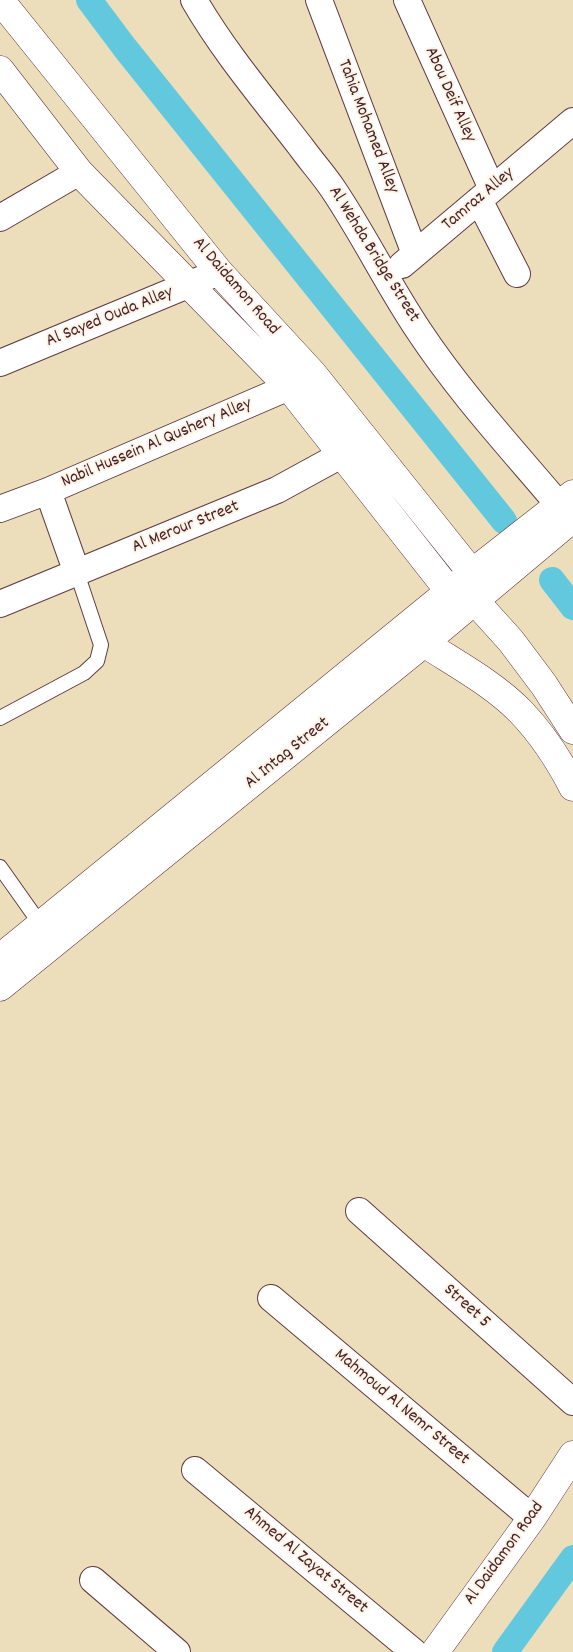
<!DOCTYPE html>
<style>
body{margin:0}
canvas{display:block;background:#ecdebb}
</style>
<canvas width="573" height="1652"></canvas>
<script>
const g = document.querySelector('canvas').getContext('2d');
g.lineJoin = 'round';
function trace(path, color, width, dash) { g.strokeStyle = color; g.lineWidth = width; g.lineCap = dash ? 'butt' : 'round'; g.setLineDash(dash || []); g.stroke(path); }
function drawText(font, color, halo, rows, align = 'center') {
  g.font = font + ' Dekko,sans-serif'; g.lineWidth = 4; g.setLineDash([]); g.textBaseline = 'middle'; g.strokeStyle = halo; g.fillStyle = color; for (const [text, x, y, turn = 0] of rows) {
    g.save(); g.translate(x, y); g.rotate((+turn || 0) * Math.PI / 180); g.textAlign = isNaN(turn) ? turn : align; if (halo) g.strokeText(text, 0, 0); g.fillText(text, 0, 0); g.restore();
  }
}
const canal = new Path2D(`
 M89,0L125,48L504,521
 M552,580L573,607
 M505,1652L573,1558`);
const lane = new Path2D(`
 M0,718L84,673L97,661L101,645L77,573
 M0,867L41,925`);
const street = new Path2D(`
 M194,0C224,52 264,99 301,147C311,161 323,174 333,189C364,235 388,285 419,331C460,393 511,448 559,505
 M319,0L415,254
 M407,0L492,189
 M479,200L517,274
 M0,218L79,172
 M402,265L573,121
 M0,363L219,272
 M48,491L77,573
 M0,509L48,491L289,387L307,377
 M0,604L277,490L341,455L361,442
 M359,1211L573,1402
 M271,1298L532,1518
 M195,1470L414,1652
 M93,1580L177,1652`);
const secondary = new Path2D(`
 M0,0L219,272L313,374L472,573
 M0,70L79,172L289,387L450,592
 M474,600L511,641L544,685L573,730
 M424,643C456,664 494,684 521,712C542,734 559,760 573,787
 M435,1652L532,1518L573,1455`);
const primary = new Path2D(`
 M0,958L472,573L573,494
 M0,987L424,643L573,518`);
const streetNames = [
 ["Abou Deif Alley",449,95,66],
 ["Tahia Mohamed Alley",367,127,69],
 ["Tamraz Alley",479,200,-40],
 ["Al Wehda Bridge Street",373,255,58],
 ["Al Daidamon Road",235,287,49],
 ["Al Sayed Ouda Alley",110,318,-22],
 ["Nabil Hussein Al Qushery Alley",157,444,-23],
 ["Al Merour Street",186,528,-22],
 ["Al Intag Street",288,754,-39],
 ["Street 5",466,1307,42],
 ["Mahmoud Al Nemr Street",401,1408,40],
 ["Al Daidamon Road",505,1554,-54],
 ["Ahmed Al Zayat Street",305,1561,40]
];
trace(canal, '#61c8dd', 26);
trace(lane, '#623c41', 16);
trace(street, '#623c41', 28);
trace(secondary, '#623c41', 29);
trace(primary, '#623c41', 29);
trace(lane, '#fff', 14);
trace(street, '#fff', 26);
trace(secondary, '#fff', 28);
trace(primary, '#fff', 28);
drawText('18px', '#4a1f2b', '#fcf5e5', streetNames);
</script>
